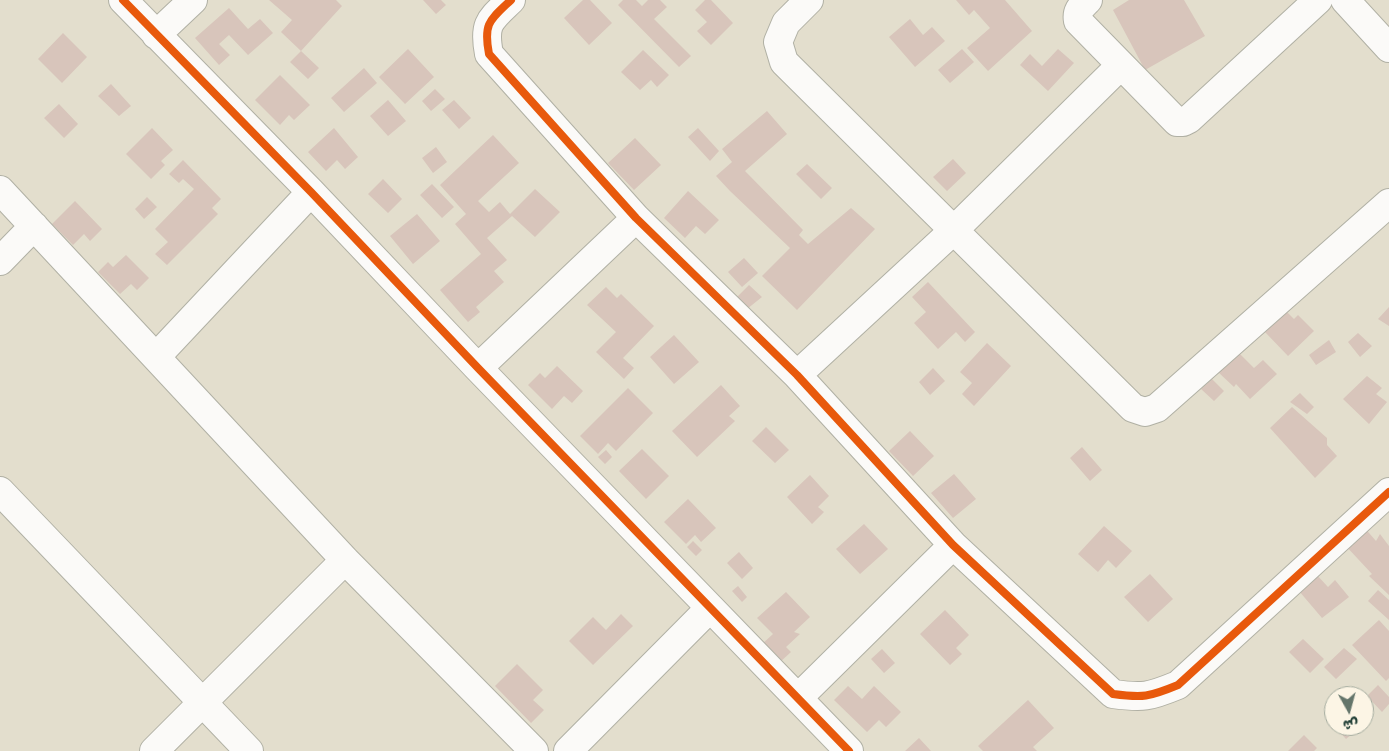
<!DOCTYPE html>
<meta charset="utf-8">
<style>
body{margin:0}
#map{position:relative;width:1389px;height:751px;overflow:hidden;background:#e3decd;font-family:Delius,"Playpen Sans Arabic",sans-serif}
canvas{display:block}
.north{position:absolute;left:1324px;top:686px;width:50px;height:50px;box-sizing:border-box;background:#fcf5e5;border:1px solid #a4ab9e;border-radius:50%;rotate:173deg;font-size:14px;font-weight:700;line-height:20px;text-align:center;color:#1f3d34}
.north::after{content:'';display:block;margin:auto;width:18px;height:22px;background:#64756a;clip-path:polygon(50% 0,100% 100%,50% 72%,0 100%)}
</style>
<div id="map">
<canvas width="1389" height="751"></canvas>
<div class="north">ش</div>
</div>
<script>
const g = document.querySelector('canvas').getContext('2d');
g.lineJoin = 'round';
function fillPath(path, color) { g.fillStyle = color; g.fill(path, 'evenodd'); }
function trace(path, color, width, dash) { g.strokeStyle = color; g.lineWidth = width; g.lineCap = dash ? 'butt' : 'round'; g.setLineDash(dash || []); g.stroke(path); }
const building = new Path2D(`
 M269,0H336L342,6L301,51L319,68L308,79L290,62L301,51L281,32L292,20Z
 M423,0H441L446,5L436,14Z
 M583,0H590L612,23L589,45L564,18Z
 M623,0H636L642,6L648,0H660L667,7L654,19L691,56L679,67L618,5Z
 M705,0H711L733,23L711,45L697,31L707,22L695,10Z
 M956,0H1005L1032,31L988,71L967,48L990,28L974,10L969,15Z
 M1129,0H1184L1205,36L1145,70L1113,10Z
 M229,8L248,29L260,19L273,33L248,55L229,35L219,44L230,55L219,65L195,38Z
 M910,19L923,35L932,27L945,41L915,67L889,37Z
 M63,33L87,57L62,83L38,59Z
 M408,49L434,77L405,104L379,77Z
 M962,49L974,62L950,83L938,70Z
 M1058,49L1074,63L1048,91L1020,65L1030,54L1042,66Z
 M643,50L669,75L657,87L651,80L640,90L621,72Z
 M364,68L377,83L344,112L331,98Z
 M280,75L310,105L294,120L289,115L280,125L255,100Z
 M111,84L131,106L119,116L98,96Z
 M435,89L445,99L431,111L422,101Z
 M388,100L406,121L388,136L370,116Z
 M454,100L471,118L459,129L442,110Z
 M59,104L78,124L64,138L44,118Z
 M767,111L787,134L745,171L803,230L799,235L808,244L851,208L875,229L797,310L762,276L790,248L730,191L716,176L732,162L722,149Z
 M152,128L173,150L161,161L165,165L151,179L126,154Z
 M334,128L358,157L345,169L337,160L326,171L308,152Z
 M698,128L719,151L710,161L688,137Z
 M493,135L519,163L478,201L489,212L500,202L510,214L535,189L560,212L535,237L512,216L487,238L507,260L494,271L504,282L476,307L480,312L468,322L440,290L481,254L455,224L466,214L440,185Z
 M635,138L661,165L634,190L608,163Z
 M436,147L447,162L433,173L422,158Z
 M953,159L966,173L947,191L933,177Z
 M183,160L221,199L212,208L218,214L167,265L155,254L168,242L155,229L194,189L183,179L179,183L169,174Z
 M807,164L832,188L821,199L796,174Z
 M383,179L402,199L388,213L368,194Z
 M432,184L454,207L442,218L420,195Z
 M688,191L719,220L705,234L696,226L685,238L664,218Z
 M147,197L157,207L144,219L135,209Z
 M75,201L102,229L90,241L84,234L73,245L52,224Z
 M417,214L440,241L413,264L390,236Z
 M126,255L149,278L137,290L131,284L120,294L98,272L108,262L113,267Z
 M744,258L758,273L742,287L728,272Z
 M928,282L975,332L965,342L956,332L938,349L914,323L926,312L912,297Z
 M749,285L762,297L747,309L737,297Z
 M606,287L617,298L621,294L654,326L623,358L634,368L624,379L596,352L616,332L587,305Z
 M1389,307V326L1378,319Z
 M1284,309L1294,319L1298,315L1314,331L1288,356L1264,331Z
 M1358,333L1372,346L1360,357L1348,342Z
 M674,335L699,362L674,384L650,357Z
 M1329,340L1336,352L1316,365L1309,355Z
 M987,343L1011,366L974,406L962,394L972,383L960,372Z
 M1239,353L1254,368L1263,360L1277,374L1250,399L1236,384L1234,387L1218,372Z
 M557,366L583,391L572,403L564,396L552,409L528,385L540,373L545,378Z
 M933,368L945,381L930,395L919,382Z
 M1367,376L1382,388L1376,394L1387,402L1369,424L1343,399Z
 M1212,379L1224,391L1214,401L1201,389Z
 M721,385L740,406L729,416L735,421L697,457L672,431Z
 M628,388L653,413L616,451L608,443L598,454L580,436Z
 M1300,393L1314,407L1307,414L1290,402Z
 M1292,407L1327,438V445L1337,456L1315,478L1270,428Z
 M766,427L789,450L775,463L752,441Z
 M910,431L934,456L913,476L889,451Z
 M1082,447L1102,470L1090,481L1070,458Z
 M642,449L669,476L646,499L619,471Z
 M606,450L612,457L605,464L598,457Z
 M954,474L976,499L953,518L931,493Z
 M810,475L829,496L818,507L824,512L812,524L787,497Z
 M688,499L716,528L701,542L695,535L686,544L664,522Z
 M864,524L888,549L860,574L836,549Z
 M1104,526L1132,551L1116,568L1108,560L1098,572L1078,554Z
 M1363,526L1376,541L1380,534L1389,546V595L1369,576L1372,574L1344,544Z
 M693,541L702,550L696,556L687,547Z
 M739,552L753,568L742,579L727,563Z
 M1150,574L1173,599L1148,622L1124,597Z
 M1316,574L1328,587L1335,580L1349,597L1322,618L1299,591Z
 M738,586L747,597L742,602L732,591Z
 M1378,590L1389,600V620L1368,601Z
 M786,592L810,617L794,632L800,634L786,647L791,652L779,663L761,645L773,634L757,618Z
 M945,610L969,635L956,648L962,654L950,665L920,634Z
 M621,614L633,626L593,665L569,641L593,617L606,630Z
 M1379,620L1389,631V678L1386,681L1352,645Z
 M1303,639L1324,659L1310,673L1289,652Z
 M1344,648L1357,659L1336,679L1324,667Z
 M882,649L895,663L884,673L871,659Z
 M517,664L543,690L533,700L544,710L531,723L495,686Z
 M1378,685L1389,697V704L1382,712L1367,696Z
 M848,686L862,699L874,686L901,712L886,727L879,720L867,732L834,700Z
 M1028,700L1054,728L1033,747L1037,751H983L978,746Z
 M1334,709V726H1362L1346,739L1325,716Z
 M1304,735L1317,748L1314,751H1288Z
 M919,738L931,751H905Z`);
const street = new Path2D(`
 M123,0L311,192L478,368L849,751
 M511,0C490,20 483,23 489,54L636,218L797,375L953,545L1113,694C1143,698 1149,697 1178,685L1389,492
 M809,0L786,23L778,42L784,62L1133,408L1145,412L1157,408L1389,203
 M1088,0C1081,7 1076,11 1078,21L1177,122H1183L1189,119L1318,0
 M1345,0L1389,48
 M156,35L193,0
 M0,190L345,560L534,751
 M0,261L34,226
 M156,357L311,192
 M478,368L636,218
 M797,375L954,230L1120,66
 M0,491L249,751
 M798,698L953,545
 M154,751L345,560
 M568,751L710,608`);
const cycleway = new Path2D(`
 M123,0L311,192L478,368L849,751
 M511,0C490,20 483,23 489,54L636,218L797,375L953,545L1113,694C1143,698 1149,697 1178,685L1389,492`);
fillPath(building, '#d8c5bb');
trace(street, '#b0b0a4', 30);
trace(street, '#fbfaf8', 28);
trace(cycleway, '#e8590c', 8);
</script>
